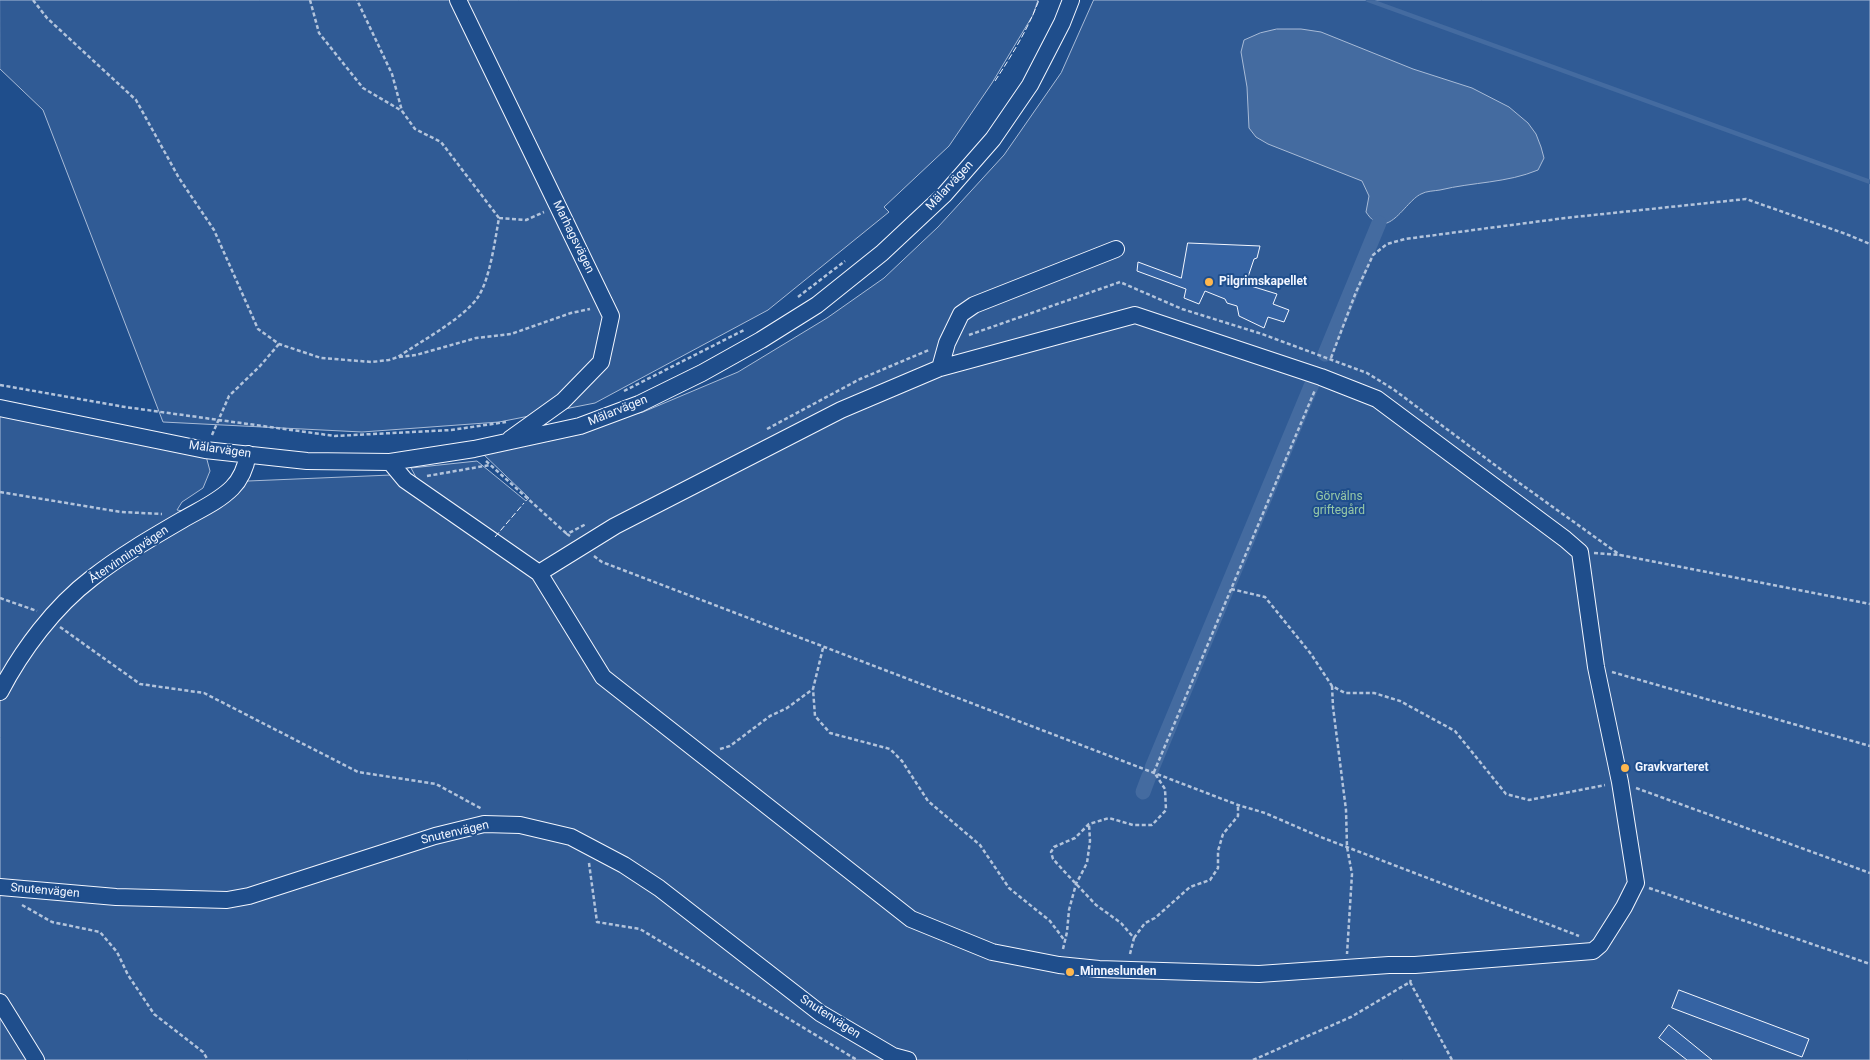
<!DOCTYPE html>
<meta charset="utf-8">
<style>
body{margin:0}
canvas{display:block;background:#1f4e8c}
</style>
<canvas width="1870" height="1060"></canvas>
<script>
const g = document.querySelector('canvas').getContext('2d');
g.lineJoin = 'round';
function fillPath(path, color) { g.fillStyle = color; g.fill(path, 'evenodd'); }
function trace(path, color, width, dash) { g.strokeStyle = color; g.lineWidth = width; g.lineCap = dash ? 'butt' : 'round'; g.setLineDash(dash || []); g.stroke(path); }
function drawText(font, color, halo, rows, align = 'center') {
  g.font = font + ' Roboto,sans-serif'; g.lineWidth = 4; g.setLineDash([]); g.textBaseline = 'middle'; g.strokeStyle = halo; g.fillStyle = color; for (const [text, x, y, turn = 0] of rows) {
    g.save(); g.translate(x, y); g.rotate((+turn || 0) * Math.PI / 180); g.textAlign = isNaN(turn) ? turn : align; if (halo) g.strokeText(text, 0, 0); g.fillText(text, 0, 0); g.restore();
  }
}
const built = new Path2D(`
 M0,0H1038L1033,15L992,83L949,146L884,207L889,212L768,310L595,403L499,422L362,432L163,422L43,110L0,69Z
 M1094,0H1870V1060H0V415L206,456L210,471L203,488L182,502L177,510L208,515L231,489L248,481L391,475L486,546L493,538L418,481L411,468L477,461L526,501L529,498L482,453V450L643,412L738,372L827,318L884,278L938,227L1004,155L1061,73Z`);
const water = new Path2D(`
 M1277,29H1301L1321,32L1413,69L1472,88L1509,107L1528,123L1536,134L1541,147L1544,158L1538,170C1507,183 1473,182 1440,190C1434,191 1426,191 1421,194C1404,202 1387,244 1366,212L1369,196L1362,181L1268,144L1256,137L1249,128L1247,87L1241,52L1244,40L1260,33Z`);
const stream = new Path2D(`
 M1368,0L1870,182`);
const canal = new Path2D(`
 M1325,354L1379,223
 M1152,768L1312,384
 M1143,792L1149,776`);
const building = new Path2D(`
 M1188,243L1260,246L1257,258L1254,259L1248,277L1251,286L1277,294L1273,304L1289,310L1284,322L1268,317L1264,328L1239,316L1237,306L1227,303L1225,299L1205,291L1199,304L1184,298L1186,289L1137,271L1138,262L1181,278Z
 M1679,990L1809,1039L1802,1057L1672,1008Z
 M1669,1025L1712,1060H1687L1659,1038Z`);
const path = new Path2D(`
 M33,0L47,18L136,100L179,178L214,230L258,329L279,344L321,358L372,362L389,360L398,357C421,341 463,319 478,297C490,279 495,240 499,218L441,142L415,129L402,111L392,74L357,0
 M310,0L319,33L363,88L402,111
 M499,218L526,220L544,212
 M798,297L845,261
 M969,335L1120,282L1182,309L1262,334L1367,373L1393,389L1511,477L1620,555
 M399,357L416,355L476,338L511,334L571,313L590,309
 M1331,358L1356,292L1373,255L1387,244L1405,239L1565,218L1746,199L1846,234L1870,244
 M0,385L125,407L335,436L451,430L506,422
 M624,391L744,330
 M767,429L860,379L929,350
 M212,435L229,396L260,366L279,344
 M486,461L567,534
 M427,476L490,465
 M0,492L121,512L162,514
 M570,536L567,534L586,524
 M1594,553L1620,555L1870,604
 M594,556L602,562L1238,805L1265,813L1318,836L1579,936
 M1231,589L1265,597L1311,654L1332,686L1345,693H1374L1400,701L1455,731L1506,794L1529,800L1605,785
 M0,598L37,611
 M60,627L140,684L204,693L358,772L436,784L482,809
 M823,648L813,689L815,716L830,733L890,749L902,761L928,801L980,845L1009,888L1050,921L1065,941
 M1612,672L1870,746
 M1332,686L1333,707L1346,810L1347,847L1352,874L1347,954
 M720,749L730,746L770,716L787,708L813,689
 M1636,788L1870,873
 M589,863L597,922L640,929L857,1060
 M1649,888L1870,964
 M22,905L52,922L100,932L117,952L128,975L154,1014L203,1052L208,1060
 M1134,938L1145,923L1155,918L1190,887L1210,880L1218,868V851L1223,834L1238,816V805
 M1063,949L1067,932L1069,910L1076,884L1087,863L1090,841L1089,824
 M1130,954L1134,938L1121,923L1096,905L1062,869L1053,859L1051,852L1054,847L1075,838L1089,824L1109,818L1133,825H1152L1166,810L1165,789L1154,772L1315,390
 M1410,982L1452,1060
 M1253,1060L1351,1017L1410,982L1411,980`);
const minor = new Path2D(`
 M458,0L611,316L601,362L563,401L510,439
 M940,368L947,343L961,314L974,305L1116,249
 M0,408L205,450L307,461L390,462L474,449L580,426L639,404L702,373L761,340L817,305L882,253L944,195L993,139L1030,85L1062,23L1071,0
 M390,462L405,480L539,573L603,677L911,919L992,952L1059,965L1099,969L1259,974L1389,965H1415L1593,951L1600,945L1624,907L1636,883L1620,782L1596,667L1580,552L1565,539L1377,399L1321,377L1135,315L940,368L841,410L615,526L539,573
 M0,692C22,650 54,607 92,578C120,556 151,538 182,520C199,510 218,502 232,488C241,479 246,466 248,454
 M0,887L116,897L227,900L249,896L435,836L484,824L520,825L571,837L624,865L659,888L820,1013L893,1056L908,1060
 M0,1002L36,1060`);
const fence = new Path2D(`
 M995,81C1012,55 1028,29 1039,0
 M495,537L524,503`);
const markers = [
 [1209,282,5,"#ffb74d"],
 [1625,768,5,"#ffb74d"],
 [1070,972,5,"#ffb74d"]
];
const streetNames = [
 ["Mälarvägen",950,186,-47],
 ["Marhagsvägen",573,237,64],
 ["Mälarvägen",618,411,-22],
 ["Mälarvägen",220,450,8],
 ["Återvinningvägen",129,555,-34],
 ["Snutenvägen",455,833,-13],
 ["Snutenvägen",45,891,5],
 ["Snutenvägen",830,1017,33]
];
const poiNames = [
 ["Pilgrimskapellet",1219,282],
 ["Gravkvarteret",1635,768],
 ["Minneslunden",1080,972]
];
const parkNames = [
 ["Görvälns",1339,497],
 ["griftegård",1339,511]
];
fillPath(built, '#305b95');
trace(built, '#a8bbd7', 1);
fillPath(water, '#446ba0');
trace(water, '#a8bbd7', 1);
trace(stream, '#446ba0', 4.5);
trace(canal, '#446ba0', 15);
fillPath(building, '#3563a3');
trace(building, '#f2f6ff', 1);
trace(minor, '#f2f6ff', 18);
trace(path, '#b3c4dc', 2.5, [4, 2.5]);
trace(minor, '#1f4e8c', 16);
trace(fence, '#f2f6ff', 1, [6, 2.5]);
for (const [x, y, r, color] of markers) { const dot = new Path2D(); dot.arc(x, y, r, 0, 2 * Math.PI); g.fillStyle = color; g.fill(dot); trace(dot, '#1f4e8c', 2); }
drawText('12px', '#f2f6ff', '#1f4e8c', streetNames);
drawText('bold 12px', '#f2f6ff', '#1f4e8c', poiNames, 'left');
drawText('12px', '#97c8a6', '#1f4e8c', parkNames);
</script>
